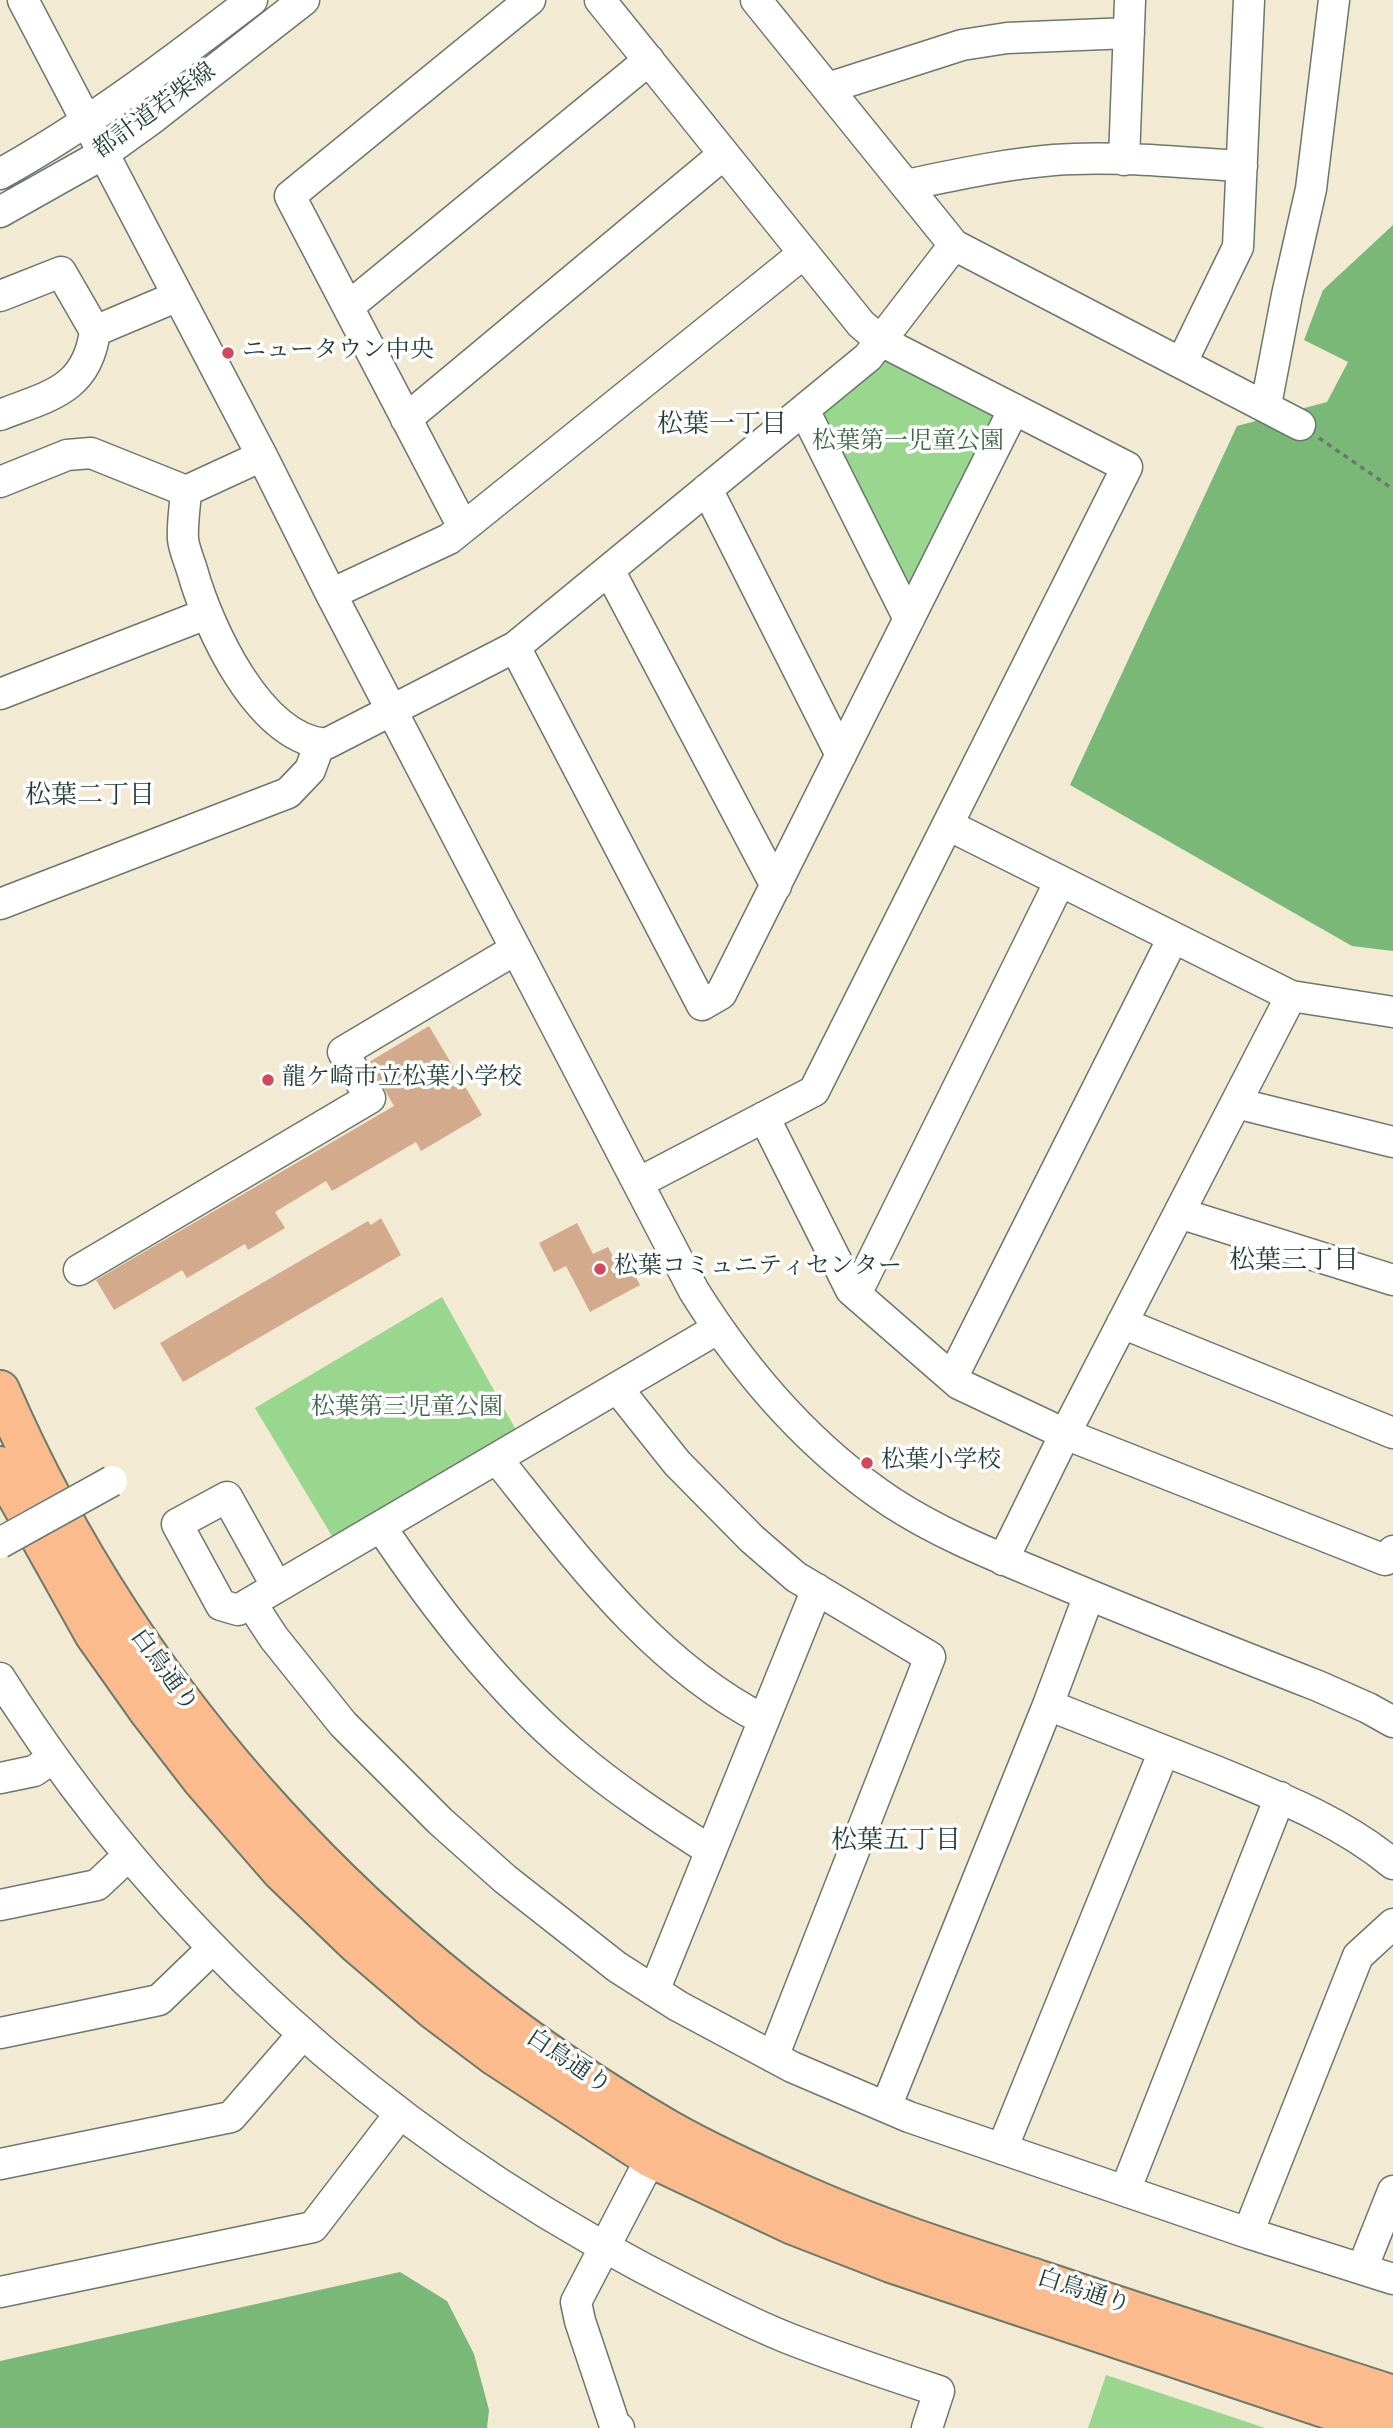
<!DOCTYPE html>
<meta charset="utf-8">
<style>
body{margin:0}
canvas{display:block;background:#f2ead3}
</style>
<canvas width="1393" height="2428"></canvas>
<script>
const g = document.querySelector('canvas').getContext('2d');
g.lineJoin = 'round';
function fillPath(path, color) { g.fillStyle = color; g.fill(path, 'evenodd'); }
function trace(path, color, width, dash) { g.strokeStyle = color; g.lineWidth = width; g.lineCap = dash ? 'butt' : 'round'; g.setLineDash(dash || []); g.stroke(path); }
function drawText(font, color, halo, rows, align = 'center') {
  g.font = font + ' "Sorts Mill Goudy","Noto Serif JP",serif'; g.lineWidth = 7; g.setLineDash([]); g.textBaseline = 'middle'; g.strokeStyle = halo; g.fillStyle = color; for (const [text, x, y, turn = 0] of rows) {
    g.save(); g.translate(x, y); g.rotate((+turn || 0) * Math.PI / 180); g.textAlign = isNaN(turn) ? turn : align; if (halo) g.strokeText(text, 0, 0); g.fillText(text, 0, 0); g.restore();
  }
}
const green = new Path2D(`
 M890,358L995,412L998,420L915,588L902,589L820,410L882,359Z
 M442,1297L520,1437L335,1541L255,1408Z
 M1106,2375L1265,2428H1088Z`);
const forest = new Path2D(`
 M1393,225V951L1352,946L1070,785L1237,426L1327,402L1348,362L1304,340L1323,290Z
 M400,2272L447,2301L474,2354L489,2410L487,2428H0V2361Z`);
const building = new Path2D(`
 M429,1026L482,1115L421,1151L416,1142L332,1191L326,1181L275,1212L285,1228L248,1250L245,1244L187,1278L182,1270L114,1310L96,1280L394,1106L369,1062Z
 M381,1218L401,1255L183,1382L160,1343L368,1221L371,1225Z
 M577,1223L593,1254L608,1247L618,1266L627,1261L640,1285L590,1312L566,1266L554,1272L539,1243Z`);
const path = new Path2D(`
 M1319,438L1393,489`);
const minor = new Path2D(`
 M23,0L262,456L331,594L694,1291C746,1374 809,1447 891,1502C943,1536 1001,1558 1058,1582C1144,1618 1231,1652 1318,1686L1368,1708L1393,1722
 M600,0L861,324L881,341L1127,467L814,1091L638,1183
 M756,0L954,245L1300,425
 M828,88L962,45L1007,38L1129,33
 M1124,160L1130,0
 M0,174C90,124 171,62 252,0
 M906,185C955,175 1004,164 1054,160C1116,155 1180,163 1242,166
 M0,212L103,154L153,118L304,0
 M0,296L61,272L95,331C87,391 48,396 0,415
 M348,307L649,60
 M95,331L178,296
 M1182,362L1238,247L1249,0
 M1266,405L1287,295L1311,189L1334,0
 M804,410L909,619
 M406,419L724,154
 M0,482L67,455L91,453L186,491L262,456
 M707,489L841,755
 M186,491C185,507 182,524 183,539C184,549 189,560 192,570C208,627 258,738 326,744L515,647L868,357L954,245
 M463,527L290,196L530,0
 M609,570L776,886
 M331,594L449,539L804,253
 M515,647L702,1005L721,994L1014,409
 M0,694L206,614
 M948,825L1291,996L1393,1012
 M0,904L288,793L310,770L320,743
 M1236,1103L1393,1142
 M764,1117L851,1290L959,1384L1065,1434L1385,1560L1393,1551
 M1179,1213L1393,1280
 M79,1270L370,1098L343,1052L516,949
 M856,1294L1060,881
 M1122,1323L1393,1433
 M952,1378L1173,938
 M618,1389L677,1463L752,1539L796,1577L930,1657L773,2057
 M497,1459C574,1555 652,1663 764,1720
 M381,1527C436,1609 497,1688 573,1753C615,1789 664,1821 711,1851
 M1003,1560L1065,1434L1291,996
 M277,1587L227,1497L177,1524L221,1605L238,1610L717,1329
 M251,1603L274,1638L343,1724L440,1821L505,1879L617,1967L678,2006L792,2067L909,2117L1248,2233L1393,2279
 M0,1678C159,1930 380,2129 643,2268C690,2292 736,2317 785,2337C835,2357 887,2374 939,2391L927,2428
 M1048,1705C1103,1727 1158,1748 1213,1770C1276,1796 1340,1820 1393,1864
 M0,1778L34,1771L53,1758
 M0,1905L97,1885L128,1856
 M654,1991L817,1589
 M0,2033L159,2000L213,1948
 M886,2107L1048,1705L1089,1595
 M1002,2149L1164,1751
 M0,2164L231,2117L303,2034
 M1125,2191L1280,1797
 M1248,2233L1358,1956L1393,1924
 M1362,2269L1393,2191
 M0,2292L313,2227L399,2115
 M619,2428L615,2426L580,2321L576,2302L651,2158L663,2141`);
const major = new Path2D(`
 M0,1390C135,1702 376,1960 669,2130C713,2155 760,2176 806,2196C883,2230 963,2255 1043,2281C1159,2320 1276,2357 1393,2395
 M0,1466L94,1634L150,1713L201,1779L281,1871L357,1944L434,2010L495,2056L651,2158L793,2225L891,2263L1384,2428`);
const minorBridge = new Path2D(`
 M0,1543L112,1481`);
const markers = [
 [228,353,7,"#d1495b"],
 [268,1080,7,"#d1495b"],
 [600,1269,7,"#d1495b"],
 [867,1463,7,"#d1495b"]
];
const streetNames = [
 ["都計道若柴線",156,113,-36],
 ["白鳥通り",162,1672,54],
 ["白鳥通り",567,2064,34],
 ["白鳥通り",1083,2294,18]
];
const poiNames = [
 ["ニュータウン中央",242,353],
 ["龍ケ崎市立松葉小学校",282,1080],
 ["松葉コミュニティセンター",614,1269],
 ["松葉小学校",881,1463]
];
const parkNames = [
 ["松葉第一児童公園",908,444],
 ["松葉第三児童公園",407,1410]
];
const neighbourhoodNames = [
 ["松葉一丁目",722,428],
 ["松葉二丁目",90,799],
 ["松葉三丁目",1294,1264],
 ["松葉五丁目",896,1844]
];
fillPath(green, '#98d78d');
fillPath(forest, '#7ab878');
fillPath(building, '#d4aa8d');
trace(minor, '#697a6c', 33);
trace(major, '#697a6c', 42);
trace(path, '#697a6c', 3.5, [5, 5]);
trace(minor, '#fff', 30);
trace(major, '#fbbb8d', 38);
trace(minorBridge, '#697a6c', 33, []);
trace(minorBridge, '#fff', 30);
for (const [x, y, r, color] of markers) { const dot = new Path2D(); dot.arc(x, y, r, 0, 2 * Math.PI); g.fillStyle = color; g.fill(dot); trace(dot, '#fff', 2.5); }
drawText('24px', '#1f3d34', '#fff', streetNames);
drawText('24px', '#1f3d34', '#fff', poiNames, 'left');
drawText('24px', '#3d644a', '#fff', parkNames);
drawText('26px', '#1f3d34', '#fff', neighbourhoodNames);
</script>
